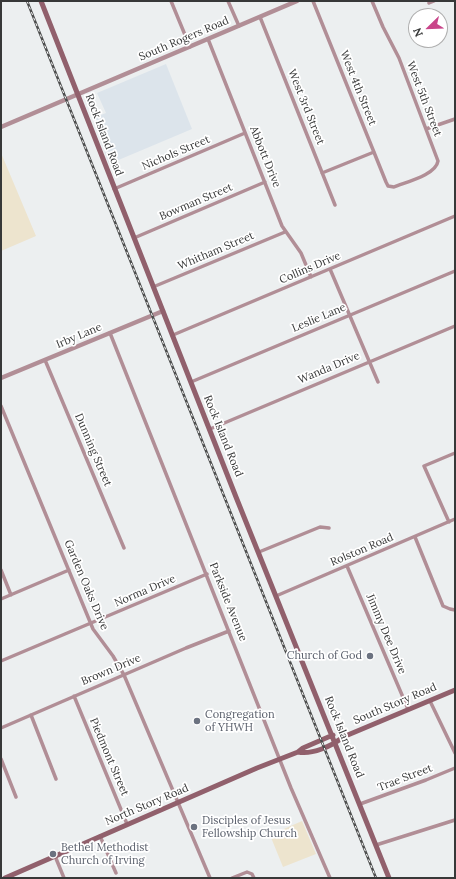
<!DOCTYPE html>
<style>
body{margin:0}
#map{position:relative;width:456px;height:879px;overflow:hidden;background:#eceff0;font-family:Lora,serif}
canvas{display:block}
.frame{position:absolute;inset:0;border:2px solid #373838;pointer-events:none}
.north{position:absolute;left:408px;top:8px;width:40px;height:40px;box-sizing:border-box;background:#fff;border:1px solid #afafaf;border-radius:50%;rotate:247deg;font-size:11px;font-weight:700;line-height:16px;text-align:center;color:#373838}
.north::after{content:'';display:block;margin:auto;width:14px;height:18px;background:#c9458a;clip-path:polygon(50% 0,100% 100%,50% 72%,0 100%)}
</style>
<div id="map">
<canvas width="456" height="879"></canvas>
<div class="frame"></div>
<div class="north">N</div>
</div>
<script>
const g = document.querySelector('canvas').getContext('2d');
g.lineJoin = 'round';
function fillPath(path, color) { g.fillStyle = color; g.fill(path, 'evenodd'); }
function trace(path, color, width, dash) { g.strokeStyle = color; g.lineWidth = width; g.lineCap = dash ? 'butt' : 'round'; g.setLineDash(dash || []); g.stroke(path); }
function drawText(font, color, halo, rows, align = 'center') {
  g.font = font + ' Lora,serif'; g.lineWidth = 3.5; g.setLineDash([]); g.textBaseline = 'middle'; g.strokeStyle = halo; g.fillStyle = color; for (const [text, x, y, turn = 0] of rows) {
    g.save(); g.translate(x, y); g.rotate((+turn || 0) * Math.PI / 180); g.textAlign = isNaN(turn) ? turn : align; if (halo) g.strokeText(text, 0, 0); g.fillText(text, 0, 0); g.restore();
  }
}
const built = new Path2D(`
 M166,64L192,129L109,164L93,118L106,113L97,93Z`);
const industrial = new Path2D(`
 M1,153L36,236L1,251Z
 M302,821L316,854L283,867L270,835Z`);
const minor = new Path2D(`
 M171,1L190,47
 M228,1L239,26
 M313,1L386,182L388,186L394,187C406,182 436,175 438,161L399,58L383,27L372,1
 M429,3L434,1
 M260,17L335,205
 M208,39L282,226L301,253L311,277
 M426,129L455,119
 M322,173L374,152
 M114,189L245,133
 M134,238L265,182
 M330,269L378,382
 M153,287L285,232
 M110,333L291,788L330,878
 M173,335L455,216
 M45,360L124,548
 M191,382L455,271
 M1,406L93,629L113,656L124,675L210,878
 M210,429L455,326
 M449,522L424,466L455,453
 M415,537L443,606L450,609L455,610
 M259,552L320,527L329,528
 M347,566L408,709
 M1,570L11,595
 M276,596L455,519
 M1,599L69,570
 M1,661L207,574
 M74,696L127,824
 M430,701L455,753
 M31,715L56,779
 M1,728L186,648L229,631
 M1,759L16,797
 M360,804L426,780L455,768
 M100,836L116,873
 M376,845L455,820
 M55,856L64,878
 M232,878L247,872L252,874L254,878`);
const tertiary = new Path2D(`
 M1,127L297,1
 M1,378L163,311`);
const secondary = new Path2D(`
 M41,1L236,497L389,878
 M298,752C312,755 332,746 343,737L455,690
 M5,878L257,768L298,752L303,748L333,735`);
const rail = new Path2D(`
 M27,1L376,878`);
const markers = [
 [370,656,4,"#6b7280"],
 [197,721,4,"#6b7280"],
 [194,827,4,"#6b7280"],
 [53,854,4,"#6b7280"]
];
const streetNames = [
 ["South Rogers Road",184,39,-23],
 ["West 4th Street",358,88,68],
 ["West 5th Street",424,99,69],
 ["West 3rd Street",306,107,68],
 ["Rock Island Road",104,135,69],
 ["Nichols Street",176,153,-23],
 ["Abbott Drive",265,157,68],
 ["Bowman Street",196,202,-23],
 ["Whitham Street",216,251,-23],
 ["Collins Drive",310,268,-23],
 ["Leslie Lane",319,318,-23],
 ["Irby Lane",79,336,-23],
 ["Wanda Drive",329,368,-23],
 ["Rock Island Road",223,436,68],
 ["Dunning Street",93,450,67],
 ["Rolston Road",362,550,-23],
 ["Garden Oaks Drive",86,585,67],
 ["Norma Drive",145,591,-23],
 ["Parkside Avenue",228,602,68],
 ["Jimmy Dee Drive",386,634,67],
 ["Brown Drive",111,670,-23],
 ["South Story Road",395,704,-23],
 ["Rock Island Road",344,737,68],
 ["Piedmont Street",109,757,67],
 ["Trae Street",405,778,-21],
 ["North Story Road",147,805,-23]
];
const worshipNames = [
 ["Church of God",362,656,"right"],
 ["Congregation",205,715],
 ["of YHWH",205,728],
 ["Disciples of Jesus",202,821],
 ["Fellowship Church",202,834],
 ["Bethel Methodist",61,848],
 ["Church of Irving",61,861]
];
fillPath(built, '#dce4eb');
fillPath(industrial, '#ede4ce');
trace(minor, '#b18e96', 3.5);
trace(tertiary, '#b18e96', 4.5);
trace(secondary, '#91606c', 5);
trace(rail, '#4c4d4d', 2.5);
trace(rail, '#fff', 1, [3]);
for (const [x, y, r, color] of markers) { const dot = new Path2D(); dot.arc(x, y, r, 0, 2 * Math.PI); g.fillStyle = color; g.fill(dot); trace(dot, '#fff', 1.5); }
drawText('11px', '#373838', '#fff', streetNames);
drawText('11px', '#5b616d', '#fff', worshipNames, 'left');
</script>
